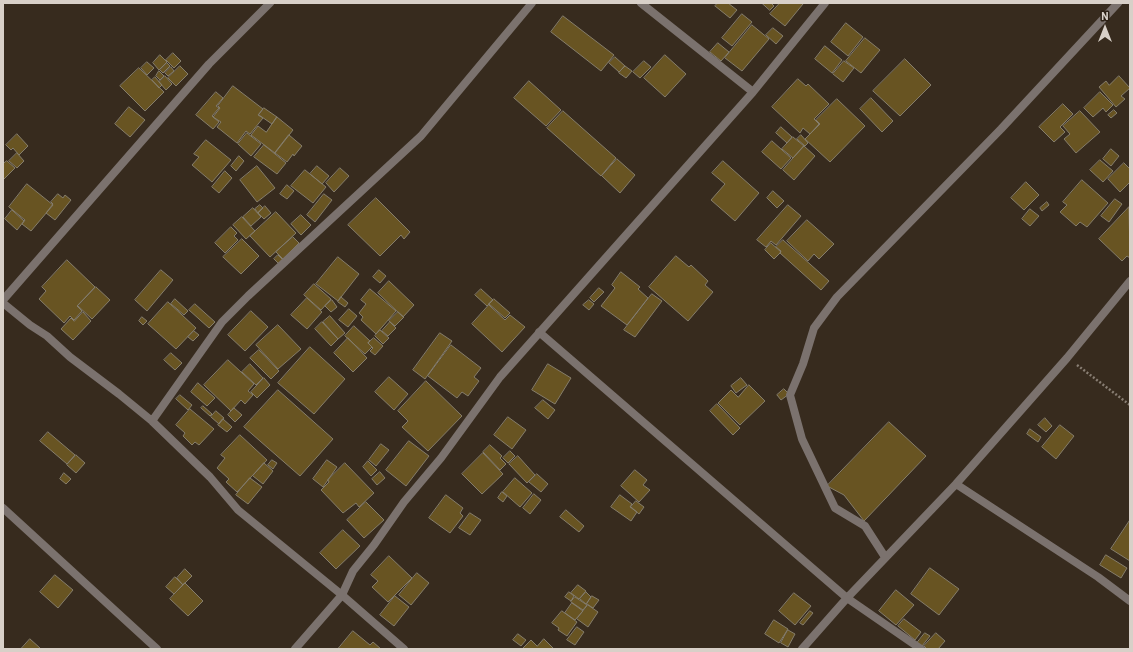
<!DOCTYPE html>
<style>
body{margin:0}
#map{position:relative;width:1133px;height:652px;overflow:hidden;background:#372b1e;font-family:Barlow,sans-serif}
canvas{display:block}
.frame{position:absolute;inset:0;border:4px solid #d8d0c8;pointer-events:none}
.north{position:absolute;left:1085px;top:8px;width:40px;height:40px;-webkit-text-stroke:3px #2d2115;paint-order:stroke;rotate:0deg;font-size:11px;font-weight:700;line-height:16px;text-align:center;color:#d8d0c8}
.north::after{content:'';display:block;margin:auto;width:14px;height:18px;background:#d8d0c8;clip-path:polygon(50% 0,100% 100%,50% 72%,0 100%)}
</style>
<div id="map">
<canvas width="1133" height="652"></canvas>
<div class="frame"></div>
<div class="north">N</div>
</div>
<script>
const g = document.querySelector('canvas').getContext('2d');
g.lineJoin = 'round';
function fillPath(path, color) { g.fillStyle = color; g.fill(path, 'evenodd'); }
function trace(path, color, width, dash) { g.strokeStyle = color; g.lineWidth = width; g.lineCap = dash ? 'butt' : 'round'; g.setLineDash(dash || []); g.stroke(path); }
const building = new Path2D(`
 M718,3H728L737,10L730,18L715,6Z
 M762,3H771L774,6L770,10Z
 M780,3H802L803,4L785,26L770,14Z
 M742,14L752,22L732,46L722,38Z
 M563,16L614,55L601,71L551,32Z
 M846,23L863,37L848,56L831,42Z
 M752,25L769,39L742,71L725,58Z
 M773,28L783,36L776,44L766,35Z
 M865,38L880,50L861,73L846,61Z
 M718,43L729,52L721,61L710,52Z
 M825,46L842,60L832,73L815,59Z
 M173,53L181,61L174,68L166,60Z
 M160,55L167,62L159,70L153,63Z
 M665,55L686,74L665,97L644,78Z
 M615,57L625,66L619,72L609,63Z
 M905,59L931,85L900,116L873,91Z
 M644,61L651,67L640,78L633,72Z
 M844,61L854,68L843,82L833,74Z
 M147,62L154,68L147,75L141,68Z
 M167,63L170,66L163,73L160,70Z
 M180,66L188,74L176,86L168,78Z
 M625,66L632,71L626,78L619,73Z
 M171,67L174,71L168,76L165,73Z
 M139,68L164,92L145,111L120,86Z
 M159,71L164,76L160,80L156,76Z
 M165,76L172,84L166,90L159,82Z
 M1119,76L1130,88L1121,96L1125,99L1116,107L1099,87L1106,81L1109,85Z
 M155,77L162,85L159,88L152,80Z
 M798,79L806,86L808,84L829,104L814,119L819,124L810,134L803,128L800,133L772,107Z
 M529,81L561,110L546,126L514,98Z
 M233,86L263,109L258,115L263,118L250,134L246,131L237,143L217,127L221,122L213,117L220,108L218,106Z
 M216,92L223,98L216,106L219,108L212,116L219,122L213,129L196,115Z
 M1100,92L1113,105L1106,112L1103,108L1093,117L1084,108Z
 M871,98L893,121L882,132L860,109Z
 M837,99L865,126L830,162L805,139L820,124L816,120Z
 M1063,104L1073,114L1060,127L1065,132L1054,142L1039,127Z
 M129,107L145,120L130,137L115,124Z
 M264,108L277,117L272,124L259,115Z
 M1114,110L1117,113L1111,118L1108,115Z
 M563,111L616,158L601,176L547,128Z
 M1080,111L1100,132L1076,153L1064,139L1070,134L1063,126Z
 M277,117L293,130L275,153L251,135L258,126L266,132Z
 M781,127L792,137L787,143L776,133Z
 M247,133L261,144L251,156L238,144Z
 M17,134L28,146L19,155L13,148L11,150L6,145Z
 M289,135L302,146L294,156L293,154L287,162L275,153Z
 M801,135L808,143L805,146L797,139Z
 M793,137L804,146L793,158L782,149Z
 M206,140L231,160L212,182L192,165L199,157L194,154Z
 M772,141L791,158L781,169L762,152Z
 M264,145L286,163L277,174L254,157Z
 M804,146L815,156L794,180L783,170Z
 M1111,149L1119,156L1111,166L1103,159Z
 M17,153L24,161L17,168L9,161Z
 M239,156L244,161L236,171L231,166Z
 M617,159L635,175L620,193L602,176Z
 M1100,160L1113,171L1103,182L1090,170Z
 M7,161L15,168L4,179L3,177V164Z
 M723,161L759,193L735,221L711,200L725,184L712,173Z
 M1124,163L1130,169V182L1120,192L1108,179Z
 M257,166L275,188L257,202L240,180Z
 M317,166L329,176L322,184L310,174Z
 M340,168L349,176L334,192L326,183Z
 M305,170L326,187L313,203L291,186Z
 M225,171L232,178L219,193L212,187Z
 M1082,180L1108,203L1087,227L1080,222L1076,226L1060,212L1067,205L1063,202Z
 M1026,182L1039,195L1024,210L1011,198Z
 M27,184L53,205L31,231L22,224L25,220L9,207Z
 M287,185L294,191L287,199L280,194Z
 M773,191L784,201L777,208L767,198Z
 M58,194L63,198L65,195L71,200L55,220L46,213L53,204L51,202Z
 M324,194L332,200L315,222L307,215Z
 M376,198L410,232L404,239L401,235L380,256L348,225Z
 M1115,199L1122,204L1109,222L1101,216Z
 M1047,202L1049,205L1042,211L1040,208Z
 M260,205L263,208L258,213L255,209Z
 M788,205L801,216L776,245L771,241L766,247L757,240Z
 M265,206L271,213L264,219L258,213Z
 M1129,207L1130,258L1127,256L1122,261L1099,239Z
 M253,208L261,217L251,226L243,217Z
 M1030,209L1039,216L1030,226L1022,219Z
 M12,210L24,221L17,230L5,219Z
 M276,212L296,233L270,257L250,236Z
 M301,215L311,225L301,235L291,224Z
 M242,217L255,231L246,239L233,225Z
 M807,220L834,244L819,259L814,254L808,261L787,241Z
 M231,227L237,233L234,236L238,240L225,253L215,243Z
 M293,237L299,243L283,259L276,252Z
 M242,239L259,256L241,274L223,257Z
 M783,240L829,281L821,290L780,253L781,251L776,247Z
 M771,243L781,252L774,259L765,250Z
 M278,255L283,260L279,264L274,259Z
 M676,256L689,267L691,265L708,281L705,285L713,292L688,321L649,287Z
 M338,257L359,274L338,301L316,284Z
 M67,260L95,287L77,306L82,311L74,320L70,316L64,323L39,299L46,291L42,287Z
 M161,270L173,280L147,311L135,300Z
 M379,270L386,276L380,283L373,277Z
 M621,272L640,287L638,289L648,298L627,325L601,306L615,288L612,285Z
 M389,281L414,305L403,317L378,293Z
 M314,284L331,299L321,310L304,295Z
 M96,287L110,300L92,319L78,306Z
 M599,288L604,292L594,302L590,298Z
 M370,289L396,311L376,334L361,320L363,317L359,313L366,304L361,300Z
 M481,289L493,300L487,306L475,295Z
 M652,294L662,301L635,337L624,330Z
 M341,297L348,303L345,307L338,302Z
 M307,298L322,312L307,329L291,315Z
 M175,299L188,311L184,315L171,304Z
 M494,299L510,313L505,318L489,304Z
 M332,300L337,307L331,312L325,306Z
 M589,300L594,304L589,310L583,305Z
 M168,302L196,328L176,349L148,324Z
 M195,304L215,322L209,328L189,310Z
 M489,305L505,320L510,315L525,327L502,352L472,324Z
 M349,309L357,316L348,327L339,320Z
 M251,311L268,327L245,351L228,335Z
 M83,312L91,321L73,340L61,329L71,318L74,321Z
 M398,312L404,317L395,326L389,321Z
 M330,316L345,333L338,339L323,322Z
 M142,317L147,321L143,325L139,321Z
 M322,322L338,339L331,346L315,329Z
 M390,322L396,328L388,336L382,331Z
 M278,325L301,349L278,369L256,345Z
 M354,326L370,341L368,343L372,347L365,354L345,336Z
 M380,330L389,338L383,344L375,336Z
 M194,331L199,335L193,341L188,337Z
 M440,333L452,341L425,379L413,370Z
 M348,338L367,358L353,372L334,353Z
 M374,338L383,346L375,355L370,351L373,348L368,343Z
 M451,345L481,368L474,377L479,381L468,396L462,392L457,398L428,376Z
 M310,347L345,379L314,414L278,383Z
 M259,350L279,371L271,379L250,358Z
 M171,353L182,363L175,370L164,360Z
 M228,360L254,384L248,391L253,395L245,404L241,400L231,411L204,385Z
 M250,364L263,378L256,385L242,372Z
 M548,364L571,378L555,404L532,390Z
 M389,377L408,394L394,410L375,392Z
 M264,378L270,385L257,398L251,392Z
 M741,378L747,385L736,393L731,386Z
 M426,381L462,416L428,451L402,427L408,421L398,411Z
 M198,383L215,398L207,406L191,392Z
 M749,385L765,401L740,425L718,403L731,390L738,397Z
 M784,389L789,394L781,400L777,395Z
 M278,390L333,439L300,476L244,427Z
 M180,395L192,405L188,410L176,399Z
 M543,400L555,410L548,419L535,408Z
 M717,404L740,428L733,435L710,411Z
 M203,406L212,414L210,416L201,408Z
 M234,408L242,415L235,422L228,415Z
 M190,409L214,429L199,445L195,442L192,445L183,436L185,433L176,425Z
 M216,411L224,418L219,424L211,417Z
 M508,417L526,430L512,449L494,435Z
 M1045,418L1052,426L1046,432L1038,425Z
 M223,419L232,427L227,432L218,425Z
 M889,422L926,456L864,521L844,495L827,486Z
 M1060,425L1074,436L1056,459L1042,447Z
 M1030,429L1041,437L1038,442L1027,434Z
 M48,432L75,455L67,464L40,441Z
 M240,435L267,460L237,492L226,482L229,479L217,468L225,458L221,455Z
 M409,441L429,456L406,486L386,470Z
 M381,444L389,450L376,466L369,460Z
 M490,445L502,456L500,458L506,464L500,470L483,452Z
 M510,451L515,456L508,463L503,458Z
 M483,453L503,474L482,494L462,474Z
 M76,455L85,463L76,473L67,465Z
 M518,456L535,475L527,483L509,464Z
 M272,460L277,463L273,469L268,465Z
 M327,460L337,467L323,487L313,479Z
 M368,461L377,470L371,476L363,467Z
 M264,463L273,471L263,484L253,476Z
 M345,463L374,493L359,507L356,503L343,513L321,490L329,482L328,480Z
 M635,470L647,480L643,485L650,490L639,502L621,486Z
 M380,472L385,478L377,485L372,479Z
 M64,473L71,479L66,484L60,479Z
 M537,474L548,484L541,492L529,482Z
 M250,478L262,487L248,504L236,495Z
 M515,478L532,493L520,507L503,492Z
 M502,492L507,496L503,502L498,498Z
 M534,494L541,500L530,514L523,508Z
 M446,495L463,508L460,513L463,516L450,533L429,518Z
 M620,495L632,504L630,507L637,512L631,521L611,507Z
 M636,501L644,507L639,514L631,507Z
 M366,502L384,520L364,538L347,520Z
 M566,510L584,526L579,532L560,517Z
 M470,513L481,520L470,535L459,528Z
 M1130,520V561L1111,549Z
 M343,530L360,546L336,569L320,553Z
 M1106,555L1127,568L1121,578L1100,565Z
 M389,556L412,578L388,602L372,587L378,581L371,575Z
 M930,568L959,589L939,615L911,594Z
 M185,569L192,576L183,585L177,578Z
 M417,573L429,583L411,605L399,595Z
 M55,575L73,590L58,608L40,592Z
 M175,577L183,585L174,594L166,587Z
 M185,583L203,601L188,616L170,599Z
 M578,585L586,591L579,599L571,593Z
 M896,590L914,605L896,625L879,611Z
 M569,592L574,596L571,601L565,597Z
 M586,592L591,597L586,604L580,599Z
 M794,593L811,606L795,625L779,611Z
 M395,596L409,607L394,626L380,615Z
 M592,596L599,600L593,608L587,604Z
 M575,597L587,605L583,610L571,602Z
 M572,603L583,611L575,620L565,613Z
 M588,605L598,612L588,627L577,619Z
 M562,611L577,622L567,636L558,630L559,628L552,623Z
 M810,611L813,613L803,625L800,623Z
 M904,619L921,632L915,640L898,626Z
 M774,620L788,629L779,643L765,634Z
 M577,627L584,632L575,645L567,640Z
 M788,630L795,634L788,647L781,643Z
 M353,631L370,645L373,642L381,649H338Z
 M925,633L930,636L922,646L917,643Z
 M936,633L945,641L938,649H927L924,646Z
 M518,634L526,640L521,646L513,640Z
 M30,639L40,648V649H21Z
 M544,639L554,649H522L531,640L537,646Z`);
const path = new Path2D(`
 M1077,365L1130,405`);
const minor = new Path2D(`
 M641,3L753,92
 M3,300L209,64L270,3
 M3,303L30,325L47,336L70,357L119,394L152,421L210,477L238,510L342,595L404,649
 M539,332L847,598L802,649
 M152,421L222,322L248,296L421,136L532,3
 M956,484L1098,577L1130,601
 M3,508L157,649
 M885,557L865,526L835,508L802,439L790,395L803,364L814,328L837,297L1001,129L1118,3
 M295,649L342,595L353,571L374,545L404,502L441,458L500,377L753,92L825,3
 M921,649L847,598L956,484L1067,358L1130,281`);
fillPath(building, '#685422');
trace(building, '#857d6b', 1);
trace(path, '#887e73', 2.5, [2, 2]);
trace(minor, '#7b726e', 8);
</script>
